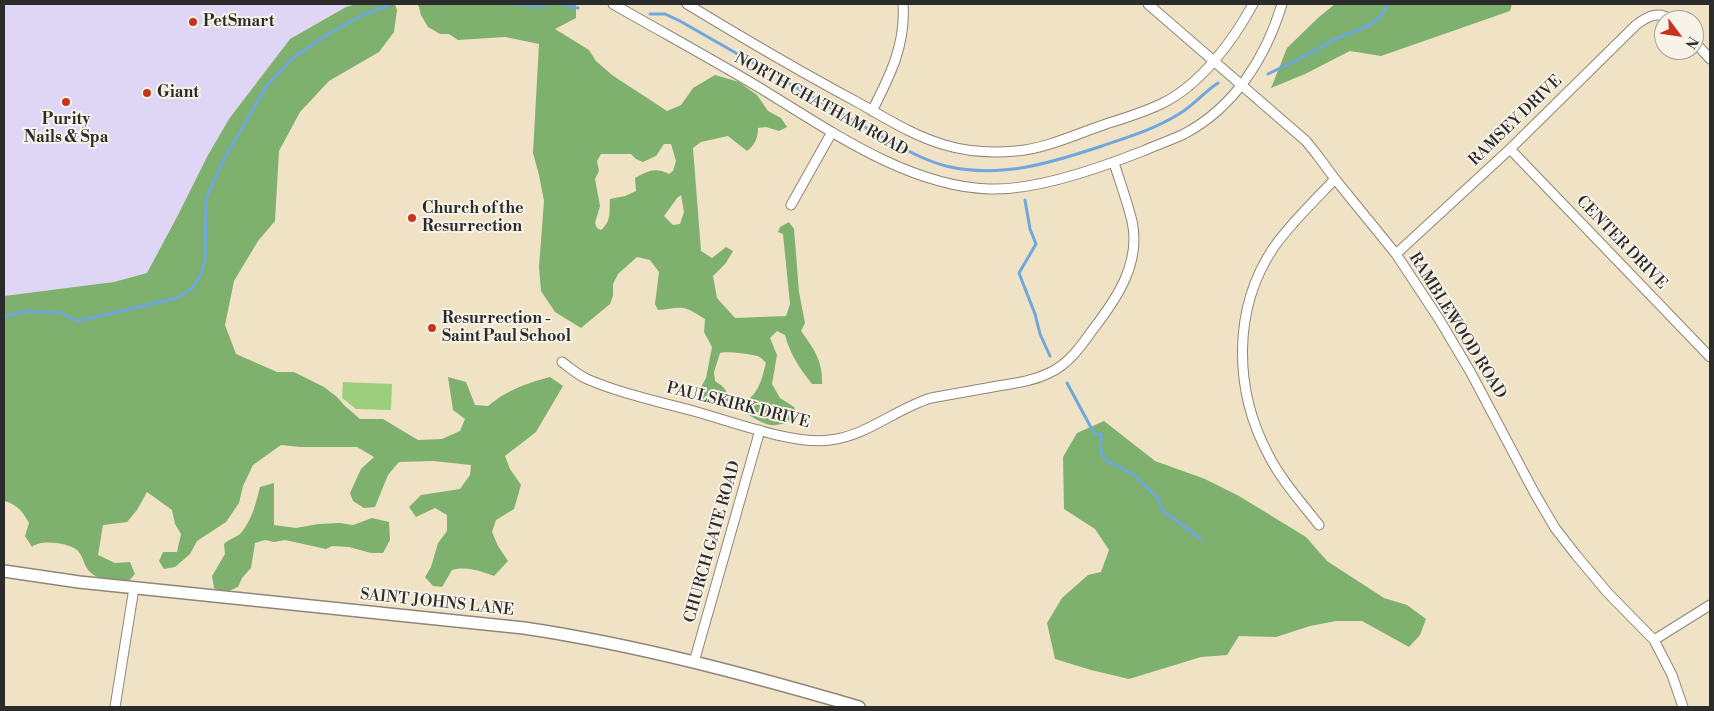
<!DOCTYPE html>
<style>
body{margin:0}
#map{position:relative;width:1714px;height:711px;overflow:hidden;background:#f0e2c5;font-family:"Libre Bodoni",serif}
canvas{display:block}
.frame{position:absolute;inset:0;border:5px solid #2b2b2b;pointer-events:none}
.north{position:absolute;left:1654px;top:10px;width:50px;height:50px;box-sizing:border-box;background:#f7f3e8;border:1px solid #a5a39c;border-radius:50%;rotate:121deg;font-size:14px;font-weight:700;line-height:20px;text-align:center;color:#2b2b2b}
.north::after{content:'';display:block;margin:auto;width:18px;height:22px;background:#c8321e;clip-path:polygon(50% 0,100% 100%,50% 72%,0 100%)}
</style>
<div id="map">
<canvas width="1714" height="711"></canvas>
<div class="frame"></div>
<div class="north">N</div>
</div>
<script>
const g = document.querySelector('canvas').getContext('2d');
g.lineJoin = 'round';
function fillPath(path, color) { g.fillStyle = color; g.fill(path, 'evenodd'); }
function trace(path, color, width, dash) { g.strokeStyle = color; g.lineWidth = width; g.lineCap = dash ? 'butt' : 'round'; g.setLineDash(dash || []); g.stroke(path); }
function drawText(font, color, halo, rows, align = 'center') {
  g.font = font + ' "Libre Bodoni",serif'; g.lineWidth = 4; g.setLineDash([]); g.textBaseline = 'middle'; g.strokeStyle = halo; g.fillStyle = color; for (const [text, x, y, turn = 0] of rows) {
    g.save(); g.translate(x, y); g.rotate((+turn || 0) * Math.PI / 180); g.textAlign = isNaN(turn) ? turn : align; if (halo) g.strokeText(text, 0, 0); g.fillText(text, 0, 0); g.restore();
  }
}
const built = new Path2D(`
 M4,4H356L346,7L290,39L229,119L208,155L178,215L147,273L114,282L4,296Z`);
const green = new Path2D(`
 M343,382L392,384L391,410L356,409L342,398Z`);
const forest = new Path2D(`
 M356,4H395L397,10L394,32L379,52L329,81L300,112L279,151L275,221L258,241L234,281L225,325L236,354L277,372H294L324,387L337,397L344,405L360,419H383L418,440L442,439L460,431L465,419L453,410L448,377L466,382L475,405L488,406C509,389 525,384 550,377L563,386L536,432L505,456L510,469L521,485L514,509L496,520L492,532L498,546L508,561L494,576C480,571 467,566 452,570L442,587L433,586L425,577L431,567L438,543L447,531V515L435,508L416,517L409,507L421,495L460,489L470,475L471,465L433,461L399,462L388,475L375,507L364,508L353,501L350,493L361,469L374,457L357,447H301L281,445L253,465L243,486L239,503L226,522L197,541L190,554L175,567L164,569L159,561L163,552H177L181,534L175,524L172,510L147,492L137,510L127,522L103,525L98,555L115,563L130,562L135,574L126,584C113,583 99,581 89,571C84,566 83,555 77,550C68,543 41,539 32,547L25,536L29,523C23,512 17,504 4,501V296L114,282L147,273L178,215L208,155L229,119L290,39L346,7Z
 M418,4H575L576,5V18L555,29L589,50L596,61L612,75L667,111L681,105L693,88L715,75L739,82L757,95L768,111L781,118L787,127L779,131L766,127L758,128C758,138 755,145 747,151L728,136L701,142L693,148L701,251L712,258L726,247L733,251L726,263L713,276L717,298L735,318L786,316L790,304L783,234L778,232L780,227L789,222L794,229L799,292L805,323L801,331C814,349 823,361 822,384H812C800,369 790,354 785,335L777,331L770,338L777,355L772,384L780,398L794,407L798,416C773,431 767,426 744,412L743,406C745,402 748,401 751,397C760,389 763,374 766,363C763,360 760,356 757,356C749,354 726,351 720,353L714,372L715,381C724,387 728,390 728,401L716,406L700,397L701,387L706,378L712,347L704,332L705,319C698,315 690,309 683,308C676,307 666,310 658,310L655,304L659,272L650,260L637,257L618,274L613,284V296L610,304L581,328L555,312L541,291L539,267L544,201L539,175L533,153L539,44L505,37L458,40L449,34H440L428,27L421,15ZM664,144H671L676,161L673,171L669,174C654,167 649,171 635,178L636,191L625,196L610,199C609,211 612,221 601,230L597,228L595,223L600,206L595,179L599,171L597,161L601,154H631L636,159L643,162L656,156ZM681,195L684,212L680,224L673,225L664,216L677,198Z
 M1335,4H1512L1510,11L1381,56L1350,51L1305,74L1271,88L1287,48L1319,17Z
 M1104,421L1155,461L1205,479L1239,496L1306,537L1327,561L1384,598L1407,605L1426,619L1420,635L1409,647L1362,621H1336L1310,626L1276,637L1239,636L1227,655L1201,657L1129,679L1091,670L1055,659L1047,623L1062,598L1088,575L1101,572L1109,550L1095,529L1064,509L1063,457L1077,433Z
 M274,483V525L296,528L318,524L340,523L353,525L372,518L389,522L390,540L383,553H371L349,547L332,546L326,549L285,540L274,542L265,540L255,543L251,568L242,578L238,587L224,593L214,588L212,576L225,554L224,544C229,539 237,537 241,533C252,520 256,503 260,487Z`);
const stream = new Path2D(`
 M512,4L540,6L549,4
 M560,4L578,8
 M650,14H665L680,21L893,143C910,152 927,161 946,166C1000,179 1051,163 1102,146C1128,137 1155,129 1179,114C1194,105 1204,92 1218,83
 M1268,74L1309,54L1335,39L1368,26L1380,17L1388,4
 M856,130L859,124L865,123
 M1025,200L1030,229L1036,244L1019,273L1035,314L1040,334L1050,356
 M4,317L23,311L60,313L78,321L164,301L179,297L192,288L200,277L205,261L206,199L224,159L267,85L294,57L328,34L363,15L389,5
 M1067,383L1094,433L1102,435L1100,444L1102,455L1107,461L1133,474L1158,498L1162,510L1201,539`);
const minor = new Path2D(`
 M613,4C660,31 708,57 755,85C825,127 905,186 989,189C1036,191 1100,168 1143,151C1157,145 1171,140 1184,134C1235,107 1266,57 1282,4
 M687,4C743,38 799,71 857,102C886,118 913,136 945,145C968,152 992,153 1016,151C1045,149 1079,133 1106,124C1125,118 1145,112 1163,103C1201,84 1233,41 1253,4
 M1148,4L1306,141L1318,156L1335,179L1396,254L1439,319L1471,373L1534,492L1555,528L1576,555L1607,592L1654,640L1672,675L1683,707
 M1694,41L1710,59
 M872,111C890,76 906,44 903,4
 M1510,149L1710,357
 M791,205L832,132
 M1396,254L1510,149L1636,25C1649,15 1658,11 1673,20
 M562,362C570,368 578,375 587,379C622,394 660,402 697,412C733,422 794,445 830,440C867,436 895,409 931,398C953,394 975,390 998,386C1016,383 1033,381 1049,373C1069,364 1082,345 1094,328C1118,297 1141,262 1132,221C1127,201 1120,182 1114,163
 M1319,525C1301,502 1281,480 1268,454C1234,390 1232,309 1274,247C1291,223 1314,201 1335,179
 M1654,640L1710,605
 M694,662L760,430
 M115,707L134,588`);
const tertiary = new Path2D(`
 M4,571L79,582L524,628C638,645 749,675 859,707`);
const markers = [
 [193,22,5,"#c8321e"],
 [147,93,5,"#c8321e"],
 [66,102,5,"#c8321e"],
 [412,218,5,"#c8321e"],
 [432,328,5,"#c8321e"]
];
const poiNames = [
 ["PetSmart",203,22],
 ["Giant",157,93],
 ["Purity",66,120,"center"],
 ["Nails & Spa",66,138,"center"],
 ["Church of the",422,209],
 ["Resurrection",422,227],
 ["Resurrection -",442,319],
 ["Saint Paul School",442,337]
];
const streetNames = [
 ["NORTH CHATHAM ROAD",821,105,29],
 ["RAMSEY DRIVE",1516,121,-44],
 ["CENTER DRIVE",1621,243,46],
 ["RAMBLEWOOD ROAD",1457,326,58],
 ["PAULSKIRK DRIVE",738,406,14],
 ["CHURCH GATE ROAD",713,542,-74],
 ["SAINT JOHNS LANE",437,603,6]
];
fillPath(built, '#dfd5f5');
fillPath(green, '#9dce7e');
fillPath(forest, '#7eb16d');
trace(stream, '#6fa8de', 3);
trace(minor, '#8e8678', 11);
trace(tertiary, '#8e8678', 14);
trace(minor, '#fff', 9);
trace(tertiary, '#fff', 11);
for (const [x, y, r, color] of markers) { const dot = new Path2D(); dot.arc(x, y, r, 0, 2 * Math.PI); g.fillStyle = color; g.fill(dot); trace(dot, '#f7f3e8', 2); }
drawText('bold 16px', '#2b2b2b', '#f7f3e8', poiNames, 'left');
drawText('16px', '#2b2b2b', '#f7f3e8', streetNames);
</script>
